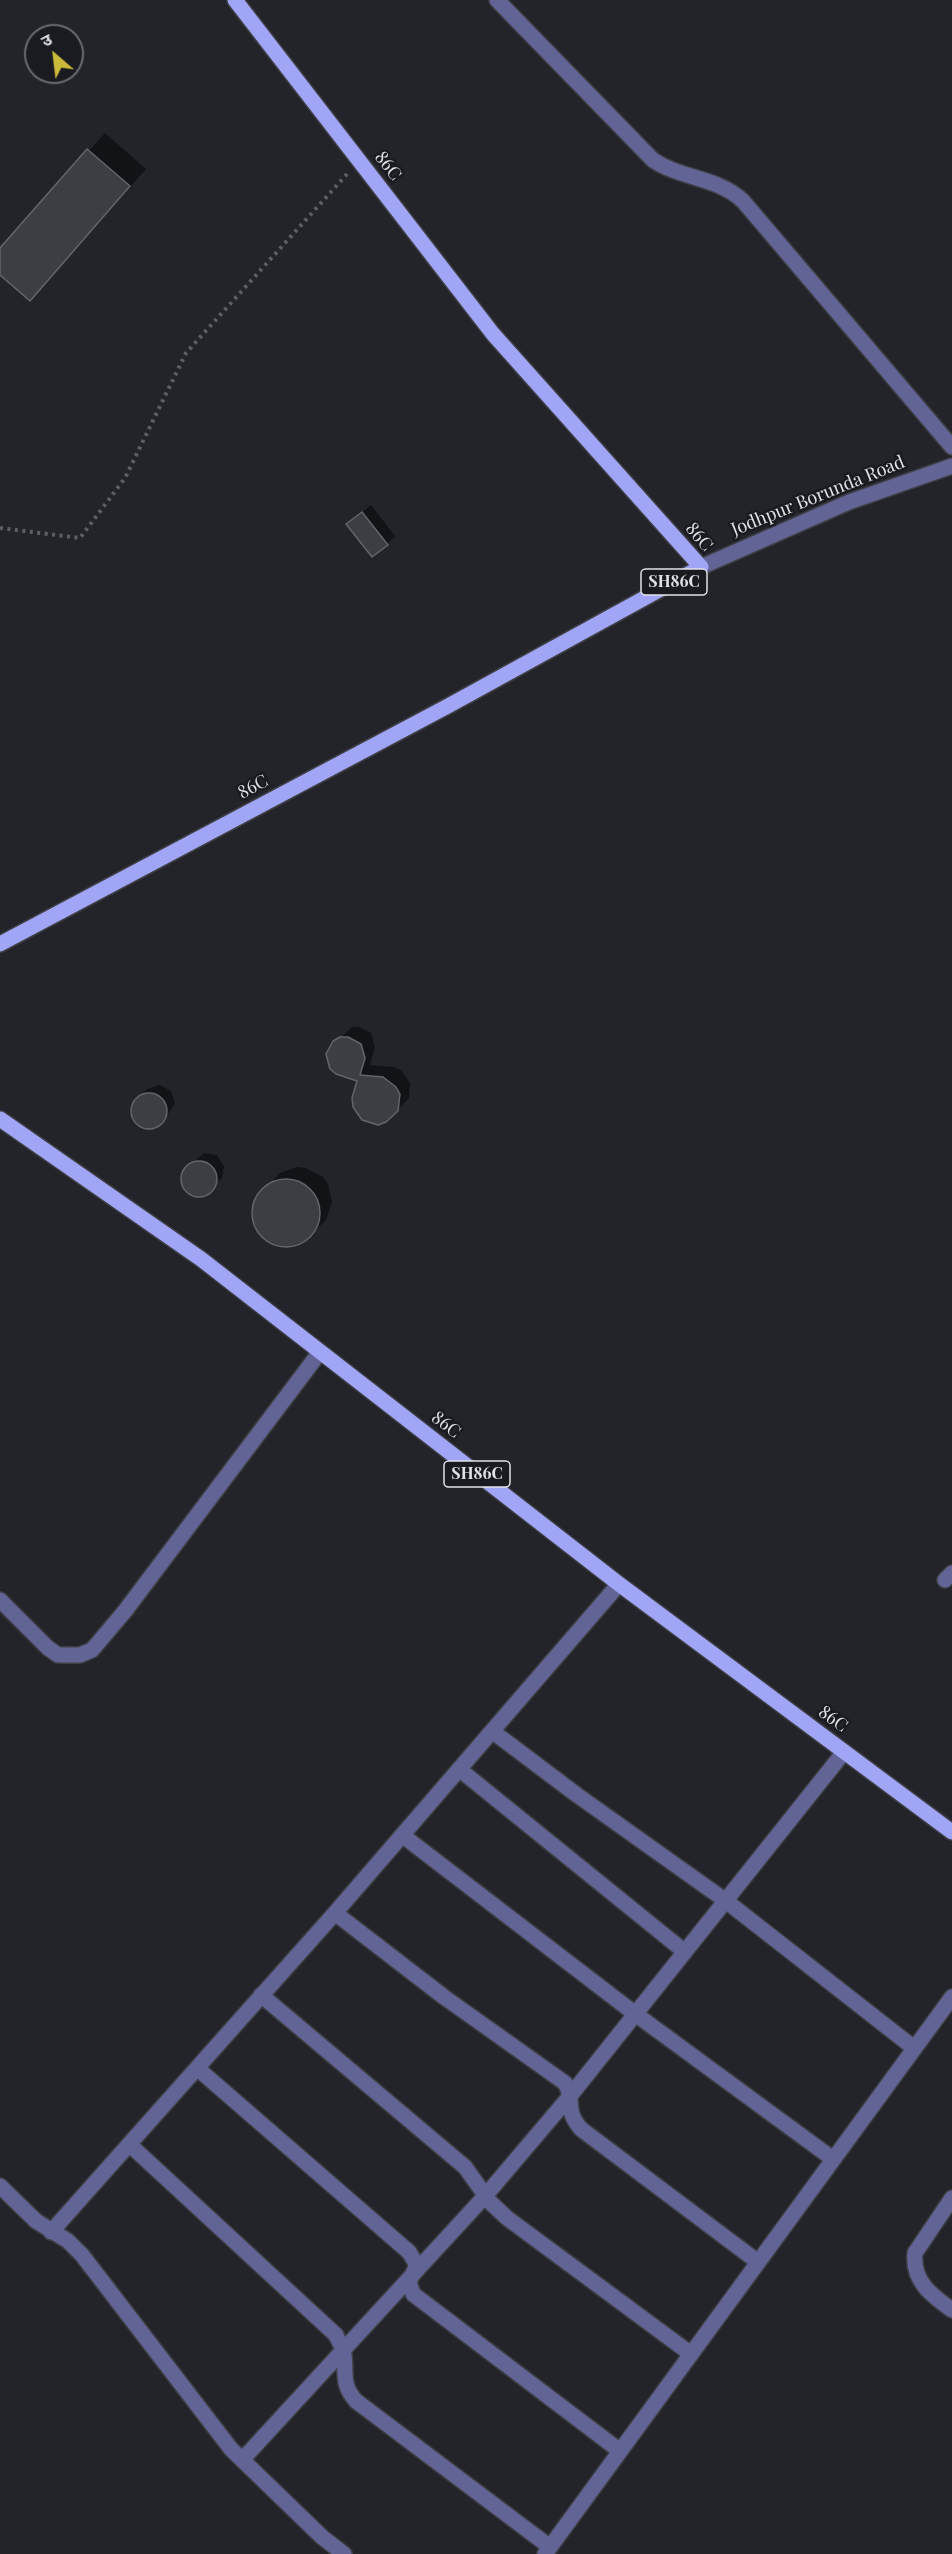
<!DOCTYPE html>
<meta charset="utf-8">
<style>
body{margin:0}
#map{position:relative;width:952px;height:2554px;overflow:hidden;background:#23242a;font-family:"Playfair Display","Noto Sans Devanagari",serif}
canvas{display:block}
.north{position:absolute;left:24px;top:24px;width:60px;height:60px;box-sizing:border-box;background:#1a1b20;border:2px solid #6a6b6f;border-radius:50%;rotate:332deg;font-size:16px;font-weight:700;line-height:24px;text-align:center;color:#e1e2e5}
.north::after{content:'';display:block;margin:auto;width:21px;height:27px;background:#cbb939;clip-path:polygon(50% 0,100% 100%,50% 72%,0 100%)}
</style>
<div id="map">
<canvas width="952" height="2554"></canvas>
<div class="north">उ</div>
</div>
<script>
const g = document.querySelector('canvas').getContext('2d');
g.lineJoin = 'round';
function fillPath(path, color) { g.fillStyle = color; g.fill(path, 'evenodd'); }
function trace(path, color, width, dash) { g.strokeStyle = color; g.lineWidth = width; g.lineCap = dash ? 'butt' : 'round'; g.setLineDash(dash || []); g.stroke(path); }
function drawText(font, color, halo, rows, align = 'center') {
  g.font = font + ' "Playfair Display",serif'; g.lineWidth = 5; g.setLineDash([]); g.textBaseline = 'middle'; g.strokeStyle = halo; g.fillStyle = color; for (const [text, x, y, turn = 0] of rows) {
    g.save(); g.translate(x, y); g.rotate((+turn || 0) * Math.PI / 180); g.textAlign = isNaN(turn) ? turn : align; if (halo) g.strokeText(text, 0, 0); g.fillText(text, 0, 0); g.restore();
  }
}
const shadow = new Path2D(`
 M105,133L146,169L46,282L0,273V250Z
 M371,505L395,536L387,544L348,524Z
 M352,1027H359L371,1033L375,1047L370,1065L394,1067L401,1070L410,1083L409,1098L386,1121L359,1080L330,1048Z
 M160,1085L171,1091L175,1103L168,1114L160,1123L148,1127L136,1122L133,1110L138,1098L147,1089Z
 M204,1153L217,1155L224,1166L222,1178L203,1195L190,1193L182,1183L184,1170Z
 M297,1167L306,1168L323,1177L328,1184L332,1202L326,1220L305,1240L288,1246L270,1242L257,1229L254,1220L255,1202L260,1194L280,1173Z`);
const building = new Path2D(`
 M87,149L130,186L30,301L0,275V248Z
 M362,512L388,545L372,557L346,524Z
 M340,1037H348L361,1044L365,1058L360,1075L383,1077L396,1087L400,1094L398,1111L386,1122L378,1125L362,1120L353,1107L352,1098L357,1081L336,1074L330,1069L326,1054L333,1041Z
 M131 1111a18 18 0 1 1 36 0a18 18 0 1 1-36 0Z
 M181 1179a18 18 0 1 1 36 0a18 18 0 1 1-36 0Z
 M252 1213a34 34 0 1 1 68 0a34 34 0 1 1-68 0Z`);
const path = new Path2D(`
 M0,528L80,538L125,478L186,353L348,173`);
const minor = new Path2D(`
 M497,0L653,160C681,179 718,177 743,201L952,447
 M701,567L849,502L952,466
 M945,1580L952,1573
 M0,1600L48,1648L58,1655H80L92,1650L125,1611L320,1352
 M492,1731L577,1795L726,1901L914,2048
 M459,1769L685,1952
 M402,1835L634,2013L833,2159
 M335,1913L444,1997L565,2083C576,2101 563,2108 581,2129L758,2262
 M261,1995L465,2167L490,2202L507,2218L691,2354
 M197,2068L409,2252L417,2265L409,2282L413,2294L620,2451
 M129,2144L336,2335C338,2340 341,2345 343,2349C348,2370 339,2382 356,2401L550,2547
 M0,2186L36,2221L68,2241L82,2255L231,2449L322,2537L344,2554
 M952,2198L915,2253C912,2281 931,2295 952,2310
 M51,2232L335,1913L619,1584
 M242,2460L486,2195L570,2096L844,1752
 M545,2554L952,1997`);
const major = new Path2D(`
 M0,944L448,706L701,567L493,334L235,0
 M0,1119L201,1259L619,1584L952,1832`);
const shields = [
 [674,582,66],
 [477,1474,66]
];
const shieldNames = [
 ["SH86C",674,582],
 ["SH86C",477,1474]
];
const streetNames = [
 ["86C",388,166,52],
 ["Jodhpur Borunda Road",818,496,-22],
 ["86C",699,537,50],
 ["86C",253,787,-28],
 ["86C",446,1425,38],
 ["86C",833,1719,36]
];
fillPath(shadow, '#0007');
fillPath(building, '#3d3e44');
trace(building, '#64656b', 1.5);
trace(minor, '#3e3f44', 18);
trace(major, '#3e3f44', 18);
trace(path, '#5e5f64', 4, [3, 4.5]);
trace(minor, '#616495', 15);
trace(major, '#a0a5f6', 15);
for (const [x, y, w] of shields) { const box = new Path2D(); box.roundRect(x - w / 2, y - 13, w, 26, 4.5); g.fillStyle = '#1a1b20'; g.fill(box); trace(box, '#e1e2e5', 1.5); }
drawText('bold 16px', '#e1e2e5', null, shieldNames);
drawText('18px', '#e1e2e5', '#1a1b20', streetNames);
</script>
